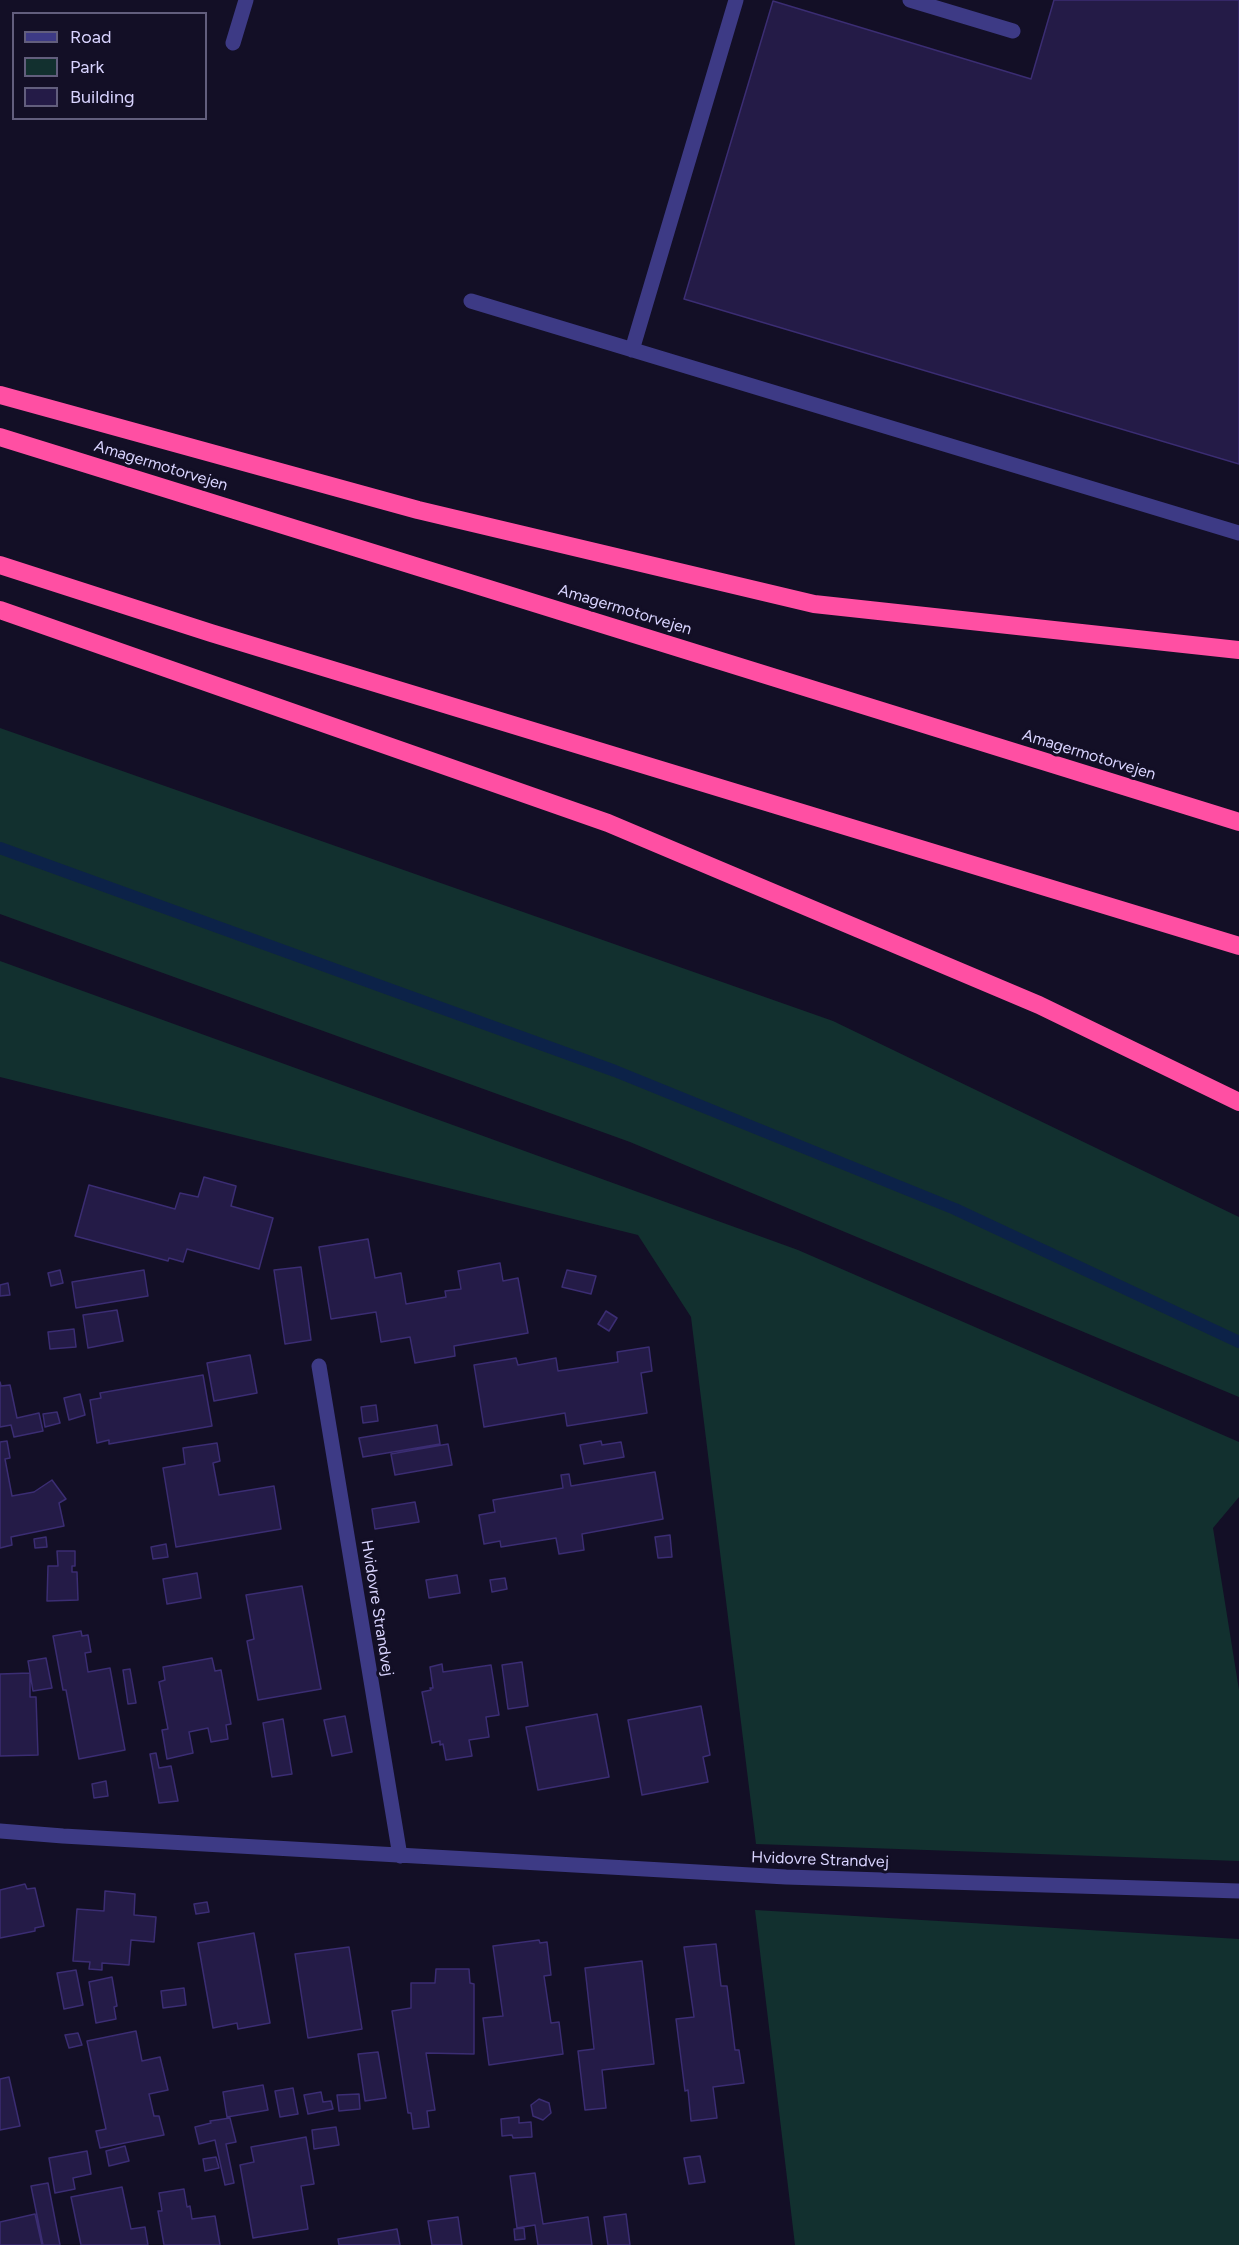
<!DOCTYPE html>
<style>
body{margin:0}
#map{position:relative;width:1239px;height:2245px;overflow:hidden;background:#130f26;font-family:Figtree,sans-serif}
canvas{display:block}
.legend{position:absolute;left:12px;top:12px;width:195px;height:108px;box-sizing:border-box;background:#130f26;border:2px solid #625e7d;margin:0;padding:8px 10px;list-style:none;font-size:18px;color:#d9d4ff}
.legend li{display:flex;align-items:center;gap:12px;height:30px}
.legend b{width:30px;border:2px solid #625e7d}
</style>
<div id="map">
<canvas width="1239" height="2245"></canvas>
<ul class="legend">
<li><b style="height:8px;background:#3d3a85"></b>Road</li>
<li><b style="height:16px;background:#12302f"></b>Park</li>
<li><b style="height:16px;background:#241b47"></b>Building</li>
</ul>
</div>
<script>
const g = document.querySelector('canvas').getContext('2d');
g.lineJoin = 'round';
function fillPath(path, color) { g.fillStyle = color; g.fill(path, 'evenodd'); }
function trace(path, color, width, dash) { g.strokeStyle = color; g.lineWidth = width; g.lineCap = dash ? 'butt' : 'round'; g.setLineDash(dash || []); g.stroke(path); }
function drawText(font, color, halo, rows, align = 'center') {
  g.font = font + ' Figtree,sans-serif'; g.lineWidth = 6; g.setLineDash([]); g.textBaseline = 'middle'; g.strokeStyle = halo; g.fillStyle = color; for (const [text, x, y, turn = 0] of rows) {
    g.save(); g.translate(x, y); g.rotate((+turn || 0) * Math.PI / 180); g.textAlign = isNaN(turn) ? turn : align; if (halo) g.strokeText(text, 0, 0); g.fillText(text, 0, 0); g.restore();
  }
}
const green = new Path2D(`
 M0,728L833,1021L1239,1217V1397L630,1142L0,914Z
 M0,961L798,1250L1239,1442V1497L1213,1528L1239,1690V1861L756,1844L691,1317L638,1235L0,1077Z
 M755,1910L1239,1939V2245H795Z`);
const stream = new Path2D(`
 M0,848L615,1071L955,1209L1239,1342`);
const building = new Path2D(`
 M1054,0H1239V464L684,299L773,1L1031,79Z
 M204,1177L236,1186L231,1206L273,1218L259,1269L187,1249L183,1262L169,1258L168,1261L75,1236L89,1185L175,1209L180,1193L198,1197Z
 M368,1239L375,1278L401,1273L406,1304L446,1297L445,1291L461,1289L458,1271L500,1263L503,1281L518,1278L528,1333L454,1346L455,1356L415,1363L410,1337L381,1342L376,1312L331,1319L319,1247Z
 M301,1267L311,1340L285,1344L274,1270Z
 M60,1270L63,1283L51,1286L48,1273Z
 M144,1270L148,1296L76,1308L72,1282Z
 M567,1270L596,1276L591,1294L562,1287Z
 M8,1283L10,1295L0,1296V1285Z
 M117,1310L123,1341L88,1348L83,1315Z
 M606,1311L617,1318L609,1331L598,1324Z
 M74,1329L76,1347L50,1349L48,1332Z
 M649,1347L652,1371L641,1373L647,1413L567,1426L565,1413L484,1427L474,1365L516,1358L518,1365L556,1358L558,1371L618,1362L617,1352Z
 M250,1355L257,1393L214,1401L207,1363Z
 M203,1375L212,1426L109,1444V1440L97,1443L90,1400L101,1398L100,1393Z
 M0,1382L1,1386L10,1385L17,1418L39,1413L43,1431L14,1437L11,1425L0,1427Z
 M80,1394L85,1415L69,1420L64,1398Z
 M376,1405L378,1421L363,1423L361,1407Z
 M57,1412L60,1423L45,1427L43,1414Z
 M437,1425L440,1444L363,1457L359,1438Z
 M7,1441L10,1458L5,1459L12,1496L34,1492L52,1480L66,1499L59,1503L64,1526L11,1537L12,1545L0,1548V1442Z
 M601,1441L602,1445L621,1442L624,1457L584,1464L580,1445Z
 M217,1443L220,1461L213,1463L219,1495L274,1486L281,1529L176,1547L163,1468L185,1464L183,1448Z
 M448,1444L452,1465L395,1475L391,1454Z
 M655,1472L663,1519L582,1534L584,1550L559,1554L556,1538L501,1547L500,1541L484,1544L479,1515L495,1512L493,1500L563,1488L561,1475L569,1474L571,1486Z
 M415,1502L419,1522L375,1529L372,1509Z
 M670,1535L672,1557L658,1558L655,1537Z
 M46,1537L47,1547L35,1548L34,1539Z
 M166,1544L168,1557L153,1559L151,1547Z
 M57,1551H75V1566H72V1572H77L78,1600L47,1601L48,1566H58Z
 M197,1573L201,1598L167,1604L163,1579Z
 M457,1575L460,1593L429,1598L426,1580Z
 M505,1578L507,1589L492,1592L490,1580Z
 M302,1586L321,1689L258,1700L247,1641L254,1639L246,1595Z
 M81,1631L82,1636L88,1635L91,1652L85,1653L88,1672L110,1668L125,1750L79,1759L66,1690H63L53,1636Z
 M46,1658L52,1688L33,1691L28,1661Z
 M212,1658L215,1671L221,1670L231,1724L226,1725L228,1739L211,1742L208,1728L189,1732L193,1753L167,1759L162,1730L168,1729L159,1682L165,1680L163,1667Z
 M522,1662L528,1706L508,1709L502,1665Z
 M442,1664L443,1672L491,1665L499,1715L486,1717L489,1737L469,1740L472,1756L446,1760L443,1744L440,1745V1741L432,1743L422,1692L431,1690L430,1688H433L430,1667Z
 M130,1669L136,1703L128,1704L123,1670Z
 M30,1673V1697H36L38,1755L0,1756V1674Z
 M701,1706L710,1755L703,1757L708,1782L642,1795L628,1720Z
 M597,1714L609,1777L538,1790L526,1727Z
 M345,1716L352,1752L332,1756L324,1720Z
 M283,1719L292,1774L272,1777L263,1723Z
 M156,1753L159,1768L171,1766L178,1801L159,1803L150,1754Z
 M106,1781L108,1796L94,1798L92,1784Z
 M25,1884L27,1889L35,1888L44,1926L35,1928V1931L0,1938V1890Z
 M105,1891L135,1894L134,1915L156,1917L154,1942L131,1940L129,1965L102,1963V1970L89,1969L90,1962L73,1961L77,1909L104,1911Z
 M207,1902L209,1912L196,1914L194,1904Z
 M254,1933L270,2023L238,2029L237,2023L213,2028L198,1943Z
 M539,1940L540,1943L547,1942L551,1975L544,1976L551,2023L559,2022L563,2054L489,2065L483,2018L503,2016L493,1946Z
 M716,1944L721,1986H727L735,2050H739L744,2083L713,2087L717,2118L691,2121L688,2090L685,2091L676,2019L694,2017L684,1947Z
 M349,1947L362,2029L308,2038L295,1954Z
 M642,1961L654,2064L602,2070L606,2108L585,2110L578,2051L594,2049L585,1968Z
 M436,1969H469L470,1983L474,1984V2054L426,2053L435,2110L427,2111L429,2127L413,2129L411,2113H408L392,2011L411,2008V1983H435Z
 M76,1970L83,2005L64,2009L57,1973Z
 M112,1977L117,2006L114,2007L116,2019L96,2023L89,1982Z
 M184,1988L186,2005L163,2008L161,1991Z
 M136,2031L142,2061L160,2057L168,2090L149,2094L154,2116H159L164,2135L100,2148L96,2131L106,2129L87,2041Z
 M78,2033L82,2045L69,2048L65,2035Z
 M378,2052L386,2098L365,2101L358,2054Z
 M9,2077L20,2126L0,2130V2079Z
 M263,2085L268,2110L227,2117L223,2092Z
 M293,2088L298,2114L280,2117L275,2091Z
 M321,2092L323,2102L331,2101L333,2109L308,2114L304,2095Z
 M359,2094L360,2109L339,2111L337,2095Z
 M539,2099L549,2103L551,2113L543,2120L533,2116L531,2105Z
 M519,2117V2123L531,2122L532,2137L513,2138L512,2135L502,2136L501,2119Z
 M230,2118L236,2142L226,2144L234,2183L225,2185L215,2140L199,2144L195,2127L211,2123L210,2121Z
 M336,2127L339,2145L314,2149L312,2130Z
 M306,2137L314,2184L301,2186L308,2229L253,2238L240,2165L254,2162L251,2147Z
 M125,2146L129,2161L109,2166L106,2151Z
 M87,2151L91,2174L73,2178L75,2189L55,2193L49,2158Z
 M700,2156L705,2182L689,2184L684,2158Z
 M216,2157L219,2168L205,2171L203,2159Z
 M535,2173L543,2224L588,2217L592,2245H538L535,2225L517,2228L510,2176Z
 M48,2183L60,2245H43L31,2186Z
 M122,2187L131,2229L145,2227L148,2245H81L71,2197Z
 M184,2189L187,2207L190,2206L192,2219L215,2216L220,2245H164L158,2211H162L159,2193Z
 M35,2214L42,2245H0V2222Z
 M626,2214L630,2245H608L604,2217Z
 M458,2217L462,2245H432L428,2221Z
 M524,2228L525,2239L515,2240L514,2229Z
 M397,2229L400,2245H339L338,2239Z`);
const service = new Path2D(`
 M910,0L1013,31
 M233,43L246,0
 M471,301L1239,533
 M632,350L736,0`);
const minor = new Path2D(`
 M319,1366L400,1856
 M0,1831L63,1836L786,1877L1239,1891`);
const motorway = new Path2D(`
 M0,395L418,510L814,604L1239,650
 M0,437L1239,822
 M0,565L211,633L1239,946
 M0,610L608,823L1039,1005L1239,1102`);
const streetNames = [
 ["Amagermotorvejen",161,466,17],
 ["Amagermotorvejen",625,610,17],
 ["Amagermotorvejen",1089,755,17],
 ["Hvidovre Strandvej",377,1608,81],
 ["Hvidovre Strandvej",820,1860,2]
];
fillPath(green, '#12302f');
trace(stream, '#0c2248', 12);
fillPath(building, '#241b47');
trace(building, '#3b2d73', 1.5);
trace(service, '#3d3a85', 15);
trace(minor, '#3d3a85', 15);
trace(motorway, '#ff4fa3', 18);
drawText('16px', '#d9d4ff', '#130f26', streetNames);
</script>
